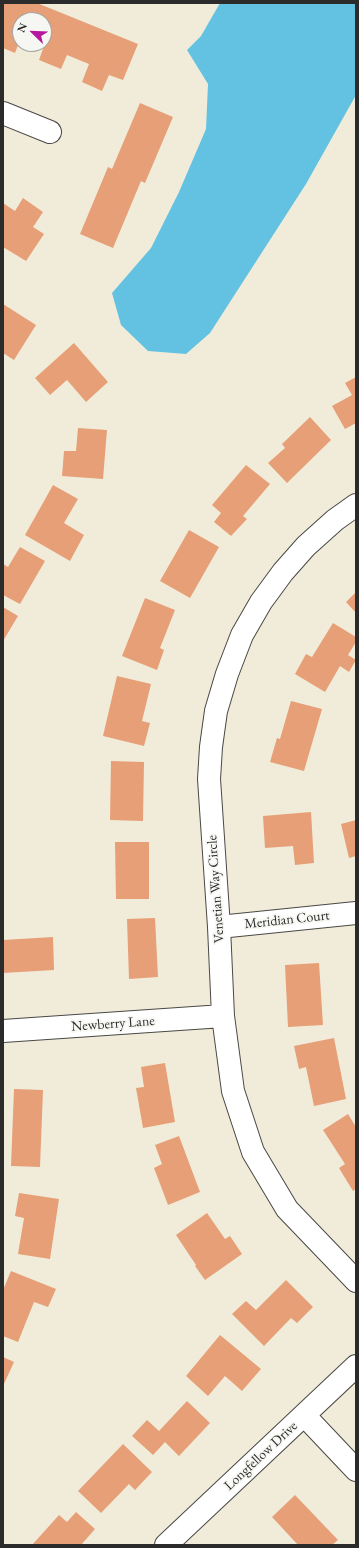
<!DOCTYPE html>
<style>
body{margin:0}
#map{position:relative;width:359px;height:1548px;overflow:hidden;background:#f1ecda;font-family:"EB Garamond",serif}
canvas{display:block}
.frame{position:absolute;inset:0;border:4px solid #2b2b2b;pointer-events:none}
.north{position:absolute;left:12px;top:12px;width:40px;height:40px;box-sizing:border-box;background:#f6f6f2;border:1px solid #a5a5a2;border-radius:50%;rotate:293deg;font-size:11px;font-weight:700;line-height:16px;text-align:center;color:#2b2b2b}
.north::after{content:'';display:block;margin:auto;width:14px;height:18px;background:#b5179e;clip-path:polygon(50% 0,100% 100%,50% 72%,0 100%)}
</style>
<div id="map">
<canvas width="359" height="1548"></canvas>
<div class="frame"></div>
<div class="north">N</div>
</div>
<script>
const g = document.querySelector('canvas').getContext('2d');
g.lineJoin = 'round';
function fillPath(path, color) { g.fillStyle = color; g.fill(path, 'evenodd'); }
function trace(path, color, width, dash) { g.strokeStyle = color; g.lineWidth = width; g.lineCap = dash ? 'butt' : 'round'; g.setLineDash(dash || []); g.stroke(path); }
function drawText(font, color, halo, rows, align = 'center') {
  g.font = font + ' "EB Garamond",serif'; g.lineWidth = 3.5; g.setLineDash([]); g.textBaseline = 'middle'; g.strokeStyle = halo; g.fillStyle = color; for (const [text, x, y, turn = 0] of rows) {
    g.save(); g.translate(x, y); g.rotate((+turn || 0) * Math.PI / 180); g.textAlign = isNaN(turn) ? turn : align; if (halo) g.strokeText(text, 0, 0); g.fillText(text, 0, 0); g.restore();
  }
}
const water = new Path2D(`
 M220,3H356V95L306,184L210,333L186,354L148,351L121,325L112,293L151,248L179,192L206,129L208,84L187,50L201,36Z`);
const building = new Path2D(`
 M3,3H37L138,44L123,80L109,75L102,91L82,82L89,64L67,55L61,69L39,60L44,46L40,44H44V20H20V40L15,53L3,48Z
 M140,103L173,117L145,183L141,181L113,248L80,234L108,167L112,169Z
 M23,198L43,212L33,227L44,234L26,261L3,247V203L15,211Z
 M3,304L36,325L14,360L3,353Z
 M74,343L108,382L86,402L67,380L50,395L35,378Z
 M356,377V423L345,429L332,406L352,395L345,383Z
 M310,417L331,440L287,483L268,463L285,448L282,444Z
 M78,428L107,430L103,479L62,476L64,451H76Z
 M246,465L270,484L243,516L247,519L231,536L214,522L221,513L212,505Z
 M53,485L78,499L64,523L84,535L70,561L25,535Z
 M189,530L219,547L190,598L160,581Z
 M20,547L45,561L20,604L3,595V564L8,567Z
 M356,592V613L346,602Z
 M145,598L175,610L160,648L164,650L157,670L122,656Z
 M3,607L18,616L3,641Z
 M333,623L356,637V642L348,655L356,660L349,672L340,666L325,692L295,674L306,654L312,657Z
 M117,676L151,684L142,721L150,723L144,746L103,736Z
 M291,701L322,709L304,771L270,762L277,738L280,739Z
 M111,761L144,762L143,821L110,820Z
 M311,812L314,863L295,865L293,846L265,848L263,816Z
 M356,820V856L349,858L341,824Z
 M115,842H149V899H116Z
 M155,918L158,977L129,979L127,919Z
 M53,937L54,970L3,973V940Z
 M319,963L323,1025L288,1027L285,965Z
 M334,1038L346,1099L314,1106L306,1067L299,1069L294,1046Z
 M165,1063L175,1122L143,1128L136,1088L144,1087L141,1067Z
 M14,1089L43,1090L40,1167L11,1166Z
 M348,1114L356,1127V1189L353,1191L339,1168L345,1164L323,1130Z
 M179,1136L200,1192L168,1205L154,1168L162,1164L155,1145Z
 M19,1193L59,1199L50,1259L18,1254L24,1218L15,1216Z
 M207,1213L225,1239L230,1236L242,1254L205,1280L195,1266L196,1265L176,1235Z
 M11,1271L56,1289L48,1307L34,1302L18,1342L3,1336V1290Z
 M286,1280L313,1307L297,1323L291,1318L264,1346L232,1314L246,1301L256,1310Z
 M220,1335L261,1369L242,1391L225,1376L208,1396L186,1376Z
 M3,1357L14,1362L3,1386Z
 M187,1401L210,1423L179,1456L165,1442L153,1455L132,1436L147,1420L159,1431Z
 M123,1444L152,1472L135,1490L129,1484L101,1513L78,1491Z
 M295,1495L338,1540L332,1545H298L272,1517Z
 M76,1512L95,1529L81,1545H32L59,1515L67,1522Z`);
const minor = new Path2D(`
 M3,113L50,132
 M356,505L335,520L306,546L283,572L261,602L242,635L227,674L216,711L211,747L209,779L219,927L223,1016L233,1091L253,1152L287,1209L356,1281
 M219,927L356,913
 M3,1031L223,1016
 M304,1415L356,1470
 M166,1545L356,1366`);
const streetNames = [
 ["Venetian Way Circle",216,889,-94],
 ["Meridian Court",287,920,-6],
 ["Newberry Lane",113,1024,-4],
 ["Longfellow Drive",261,1456,-43]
];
fillPath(water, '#63c2e1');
fillPath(building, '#e69f76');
trace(minor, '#494845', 24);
trace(minor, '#fff', 22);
drawText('14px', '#2b2b2b', '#f6f6f2', streetNames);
</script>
